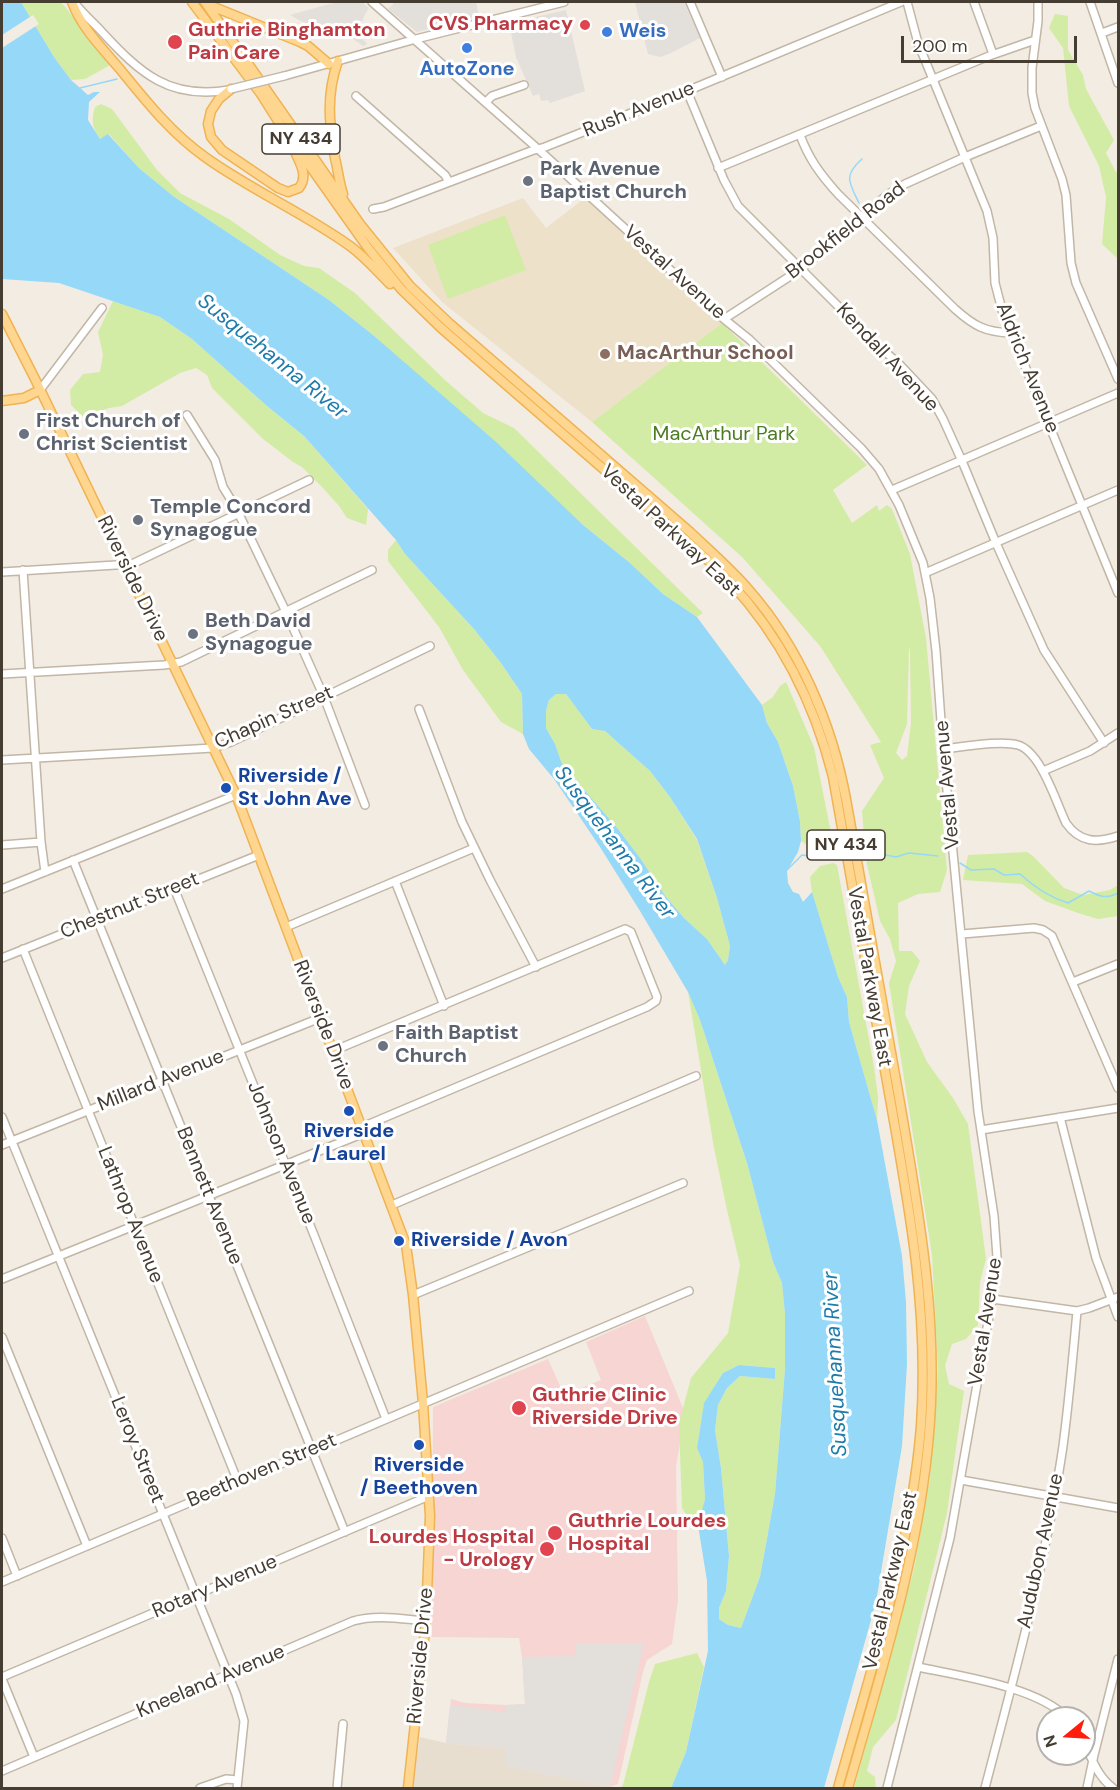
<!DOCTYPE html>
<style>
body{margin:0}
#map{position:relative;width:1120px;height:1790px;overflow:hidden;background:#f3ece2;font-family:"DM Sans",sans-serif}
canvas{display:block}
.frame{position:absolute;inset:0;border:3px solid #453c32;pointer-events:none}
.north{position:absolute;left:1036px;top:1706px;width:60px;height:60px;box-sizing:border-box;background:#fff;border:2px solid #b5b1ad;border-radius:50%;rotate:252deg;font-size:16px;font-weight:700;line-height:24px;text-align:center;color:#453c32}
.north::after{content:'';display:block;margin:auto;width:21px;height:27px;background:#ff1d0d;clip-path:polygon(50% 0,100% 100%,50% 72%,0 100%)}
.scale{position:absolute;left:901px;top:36px;width:176px;height:27px;box-sizing:border-box;border:3px solid #453c32;border-top:0;padding-left:8px;font-size:18px;line-height:21px;white-space:nowrap;color:#453c32;-webkit-text-stroke:4px #fff;paint-order:stroke}
</style>
<div id="map">
<canvas width="1120" height="1790"></canvas>
<div class="frame"></div>
<div class="north">N</div>
<div class="scale">200 m</div>
</div>
<script>
const g = document.querySelector('canvas').getContext('2d');
g.lineJoin = 'round';
function fillPath(path, color) { g.fillStyle = color; g.fill(path, 'evenodd'); }
function trace(path, color, width, dash) { g.strokeStyle = color; g.lineWidth = width; g.lineCap = dash ? 'butt' : 'round'; g.setLineDash(dash || []); g.stroke(path); }
function drawText(font, color, halo, rows, align = 'center') {
  g.font = font + ' "DM Sans",sans-serif'; g.lineWidth = 6; g.setLineDash([]); g.textBaseline = 'middle'; g.strokeStyle = halo; g.fillStyle = color; for (const [text, x, y, turn = 0] of rows) {
    g.save(); g.translate(x, y); g.rotate((+turn || 0) * Math.PI / 180); g.textAlign = isNaN(turn) ? turn : align; if (halo) g.strokeText(text, 0, 0); g.fillText(text, 0, 0); g.restore();
  }
}
const residential = new Path2D(`
 M420,1737L446,1743L506,1748V1766L610,1787L411,1788Z`);
const education = new Path2D(`
 M586,197L722,323L592,422L442,302L393,248L523,198L546,228Z`);
const medical = new Path2D(`
 M645,1316L685,1413L676,1467L678,1600L672,1644L647,1660L643,1672L618,1784L610,1787L505,1766V1748L446,1743L451,1699L465,1703L506,1705L525,1704L522,1657L519,1638L432,1637L433,1407L548,1359L564,1395L601,1380L586,1342Z`);
const green = new Path2D(`
 M21,2H61L112,64L85,79L71,80L54,57Z
 M1055,14L1068,16V50L1083,75L1086,89L1114,140L1106,153L1116,172H1118V259L1102,244L1106,197L1099,166L1069,106L1063,48L1049,28Z
 M101,104L112,109L157,170L180,193L229,219L280,255L304,266L319,268L355,293L446,381L483,413L514,428L703,613L697,617L663,594L630,563L582,524L373,335L329,300L173,196L139,168L109,134L100,139C92,127 91,121 95,107Z
 M505,215L526,270L448,299L428,245Z
 M113,301L160,317L192,339L267,406L304,436L368,509L366,525L347,518L339,506L322,487L302,467L293,462L263,439L212,388L207,375L196,368L180,373L122,406L109,408L84,418L71,405L70,390L83,374L100,372L103,355L98,332Z
 M722,323L867,465L833,490L852,523L877,505L879,511L887,505L892,509L910,554L926,638L947,870L940,892L918,894L898,903L899,951H912L920,961L909,986L905,1014L927,1062L953,1098L968,1124L986,1259L980,1282L978,1325L966,1339L952,1344L945,1366L949,1384L964,1391L947,1513L896,1720L873,1747L867,1771L875,1777L876,1788H854L914,1569L930,1479L938,1370L932,1255L889,983L896,961L890,939L880,921L866,860L862,811L884,778L870,745L881,742L820,646L743,558L592,422ZM909,646L910,652L911,723L907,756L902,760L896,753L907,724Z
 M396,540L405,554L474,629L501,663L522,694L523,734L501,722L463,670L439,627L388,561V550Z
 M786,682L814,747L832,838L829,848C817,850 811,848 801,841L800,821L793,786L778,742L767,723L762,705L773,697L780,686Z
 M556,694H566L592,729L605,731L650,771L670,797L697,840L717,898L730,946L728,960L725,965L707,939L684,918L666,897L640,858L618,829L562,764L555,744L546,728V711L549,700Z
 M1027,852L1033,856L1064,888L1083,895L1110,890L1118,885V916L1098,919L1078,913L1045,901L1022,884L963,880L968,855Z
 M833,863L837,865L874,1067L878,1097L877,1120L849,1022L847,997L838,977L812,893L810,877L820,866Z
 M688,992L700,1020L747,1163L773,1262L782,1283L785,1314V1369L775,1494L760,1577L741,1628L728,1625L719,1619V1608L726,1591L729,1556L721,1468L715,1430L718,1405L727,1388L740,1376L775,1379V1368L739,1365L723,1373L704,1404L697,1448L703,1462L705,1499L698,1525L691,1522L682,1508L679,1423L691,1378L728,1333L740,1265L727,1210L714,1148Z
 M697,1653L704,1667L686,1752L671,1788H620L623,1785L649,1682L655,1664Z`);
const parking = new Path2D(`
 M337,2H362L369,8L363,18V21H360L353,29L367,44L363,46L343,32L303,22L290,15Z
 M395,2H476L479,16L417,32L388,9Z
 M635,2H684L700,38L671,53L660,57L648,54Z
 M566,10L585,91L550,103L548,100L541,101L539,94L533,96L516,57L509,23Z
 M576,1643H644L610,1787L505,1766V1748L446,1743L450,1705L505,1712L506,1705L525,1704L522,1657L575,1656Z`);
const water = new Path2D(`
 M2,2H21L54,57L71,80L88,95L94,92H100L89,102L88,120L100,139L108,134L139,168L173,196L329,300L373,335L495,441L582,524L630,563L663,594L697,617L762,705L767,723L778,742L793,786L800,821L801,841L798,852L787,871L788,883L793,892L799,894L803,902L812,892L838,977L847,997L849,1022L877,1120L902,1256L906,1302L907,1364L902,1446L876,1602L824,1788H671L686,1752L708,1651L707,1581L698,1525L705,1499L703,1462L697,1448L704,1403L723,1373L739,1365L775,1368V1379L740,1376L727,1388L718,1405L715,1430L721,1468L729,1556L726,1591L719,1608V1619L728,1625L741,1628L760,1577L775,1494L785,1369V1314L782,1283L773,1262L747,1163L700,1020L688,992L640,911L600,847L554,779L529,749L523,734L522,694L501,663L474,629L405,554L396,540L304,436L267,406L192,339L160,317L59,283L2,279ZM556,694H566L592,729L605,731L650,771L670,797L697,839L717,898L730,946L728,960L725,965L707,939L684,918L666,897L640,858L618,829L562,764L555,744L546,728V711L549,700Z`);
const pier = new Path2D(`
 M33,15L39,24L2,48V35Z`);
const stream = new Path2D(`
 M80,88L117,79
 M859,203C849,182 843,176 862,159
 M876,849L886,855L896,857L909,853L938,856
 M960,863L971,870L994,869L1004,875L1020,874C1034,887 1049,897 1068,903L1089,891C1101,897 1107,899 1118,893
 M786,871L802,855L822,858L833,854L841,855`);
const minor = new Path2D(`
 M74,2C82,13 93,22 102,32C140,73 169,100 229,90
 M372,2L538,149L724,319L750,340L861,448L879,469L899,505L923,563L930,598L936,651L943,749L978,1111L994,1216L997,1257L992,1299L950,1538L887,1788
 M690,2L722,77
 M907,2L918,43L987,211L993,238L995,283L1002,310L1118,593
 M974,2L993,54
 M1038,2V21L1032,68V93L1035,108L1062,179L1066,195L1071,263L1076,283L1118,379
 M1090,2L1118,83
 M1102,33L1118,27
 M284,76L416,39L564,2
 M687,91L724,180L738,206L872,340L900,365L932,399L943,419L962,461L996,543L1044,650L1104,743
 M356,96L445,175L449,182
 M486,102L492,96L524,85
 M800,135C809,159 820,174 838,194L955,309C974,326 985,332 1011,333
 M718,168L989,56L1035,40
 M373,209L384,207L531,151L545,147L687,91L901,2
 M724,319L801,269L887,195L905,184L965,157L1041,126
 M40,390L102,308
 M187,415L215,460L223,487L236,508L286,612L324,697L365,805
 M892,490L1118,393
 M23,570L41,842L45,872
 M2,572L132,564L309,480
 M925,573L1118,490
 M2,674L164,665L181,662L372,570
 M419,709L462,822L490,880L536,967
 M943,749C963,747 1000,740 1018,745C1041,752 1056,802 1066,823C1080,843 1097,843 1118,836
 M2,760L213,748L231,742L430,646
 M1043,771L1090,751L1118,733
 M2,845L41,842
 M73,860L345,1532
 M395,881L444,1006
 M174,888L314,1235L386,1419
 M2,889L236,795
 M286,927L474,848
 M962,934L1034,928L1043,930L1052,936L1118,1088
 M23,949L238,1482
 M2,958L259,855
 M1073,982L1118,964
 M333,1051L625,929L631,932L657,997L656,1001L647,1007L362,1127
 M2,1117L236,1694L244,1721L237,1788
 M1060,1117L1096,1258L1118,1317
 M981,1130L1118,1108
 M2,1145L320,1018
 M392,1205L696,1076
 M2,1279L364,1133
 M413,1295L683,1183
 M992,1299L1077,1311L1089,1308L1118,1297
 M2,1337L87,1546
 M961,1480L1118,1508
 M2,1538L17,1576
 M2,1582L689,1291
 M918,1667C960,1676 1038,1687 1067,1718
 M2,1677L429,1496
 M2,1679L34,1757
 M1084,1743C1093,1760 1097,1776 1113,1788
 M2,1771L353,1621C376,1614 402,1619 426,1621
 M200,1788L226,1779L238,1780
 M337,1788L343,1724
 M985,1788C1014,1676 1046,1562 1063,1446C1069,1401 1073,1356 1077,1311
 M1087,1788L1094,1755L1118,1659`);
const major = new Path2D(`
 M72,2C81,27 102,48 119,68C146,101 171,133 205,157C251,190 304,213 350,246C365,257 377,271 390,284
 M192,2L261,94L280,124L368,248L401,289L440,327C498,378 556,428 615,479C653,513 695,545 730,582C781,637 815,705 833,777C852,882 871,987 889,1093C909,1205 929,1311 921,1426C911,1550 871,1669 838,1788
 M205,2L360,224L410,286L449,323L690,532C710,551 731,569 749,590C800,648 832,724 846,799C864,901 882,1002 900,1103C919,1214 939,1321 929,1434C919,1555 881,1672 848,1788
 M209,5L300,42L308,46L329,64
 M338,61C326,95 329,123 335,158C338,170 339,182 343,194
 M231,89L219,99L211,111L208,124L211,137L222,150L278,188L288,192L299,188C308,177 301,165 296,154
 M2,314L35,379L236,795L406,1245L413,1295L423,1403L430,1516L426,1621L408,1788
 M2,401L24,398L40,390`);
const minorBridge = new Path2D(`
 M231,89L284,76`);
const markers = [
 [585,25,6,"#e0444e"],
 [607,32,6,"#3f7fe0"],
 [175,42,8,"#e0444e"],
 [467,48,6,"#3f7fe0"],
 [528,181,6,"#6b7280"],
 [605,354,6,"#8d6e63"],
 [24,434,6,"#6b7280"],
 [138,520,6,"#6b7280"],
 [193,634,6,"#6b7280"],
 [226,788,6,"#1a4fb4"],
 [383,1046,6,"#6b7280"],
 [349,1111,6,"#1a4fb4"],
 [399,1241,6,"#1a4fb4"],
 [519,1408,8,"#e0444e"],
 [419,1445,6,"#1a4fb4"],
 [555,1533,8,"#e0444e"],
 [547,1549,8,"#e0444e"]
];
const shields = [
 [301,139,78],
 [846,845,78]
];
const shieldNames = [
 ["NY 434",301,139],
 ["NY 434",846,845]
];
const healthNames = [
 ["CVS Pharmacy",573,25,"right"],
 ["Guthrie Binghamton",188,31],
 ["Pain Care",188,54],
 ["Guthrie Clinic",532,1396],
 ["Riverside Drive",532,1419],
 ["Guthrie Lourdes",568,1522],
 ["Hospital",568,1545],
 ["Lourdes Hospital",534,1538,"right"],
 ["- Urology",534,1561,"right"]
];
const shopNames = [
 ["Weis",619,32],
 ["AutoZone",467,70,"center"]
];
const streetNames = [
 ["Rush Avenue",639,110,-22],
 ["Brookfield Road",846,231,-38],
 ["Vestal Avenue",674,273,42],
 ["Kendall Avenue",887,358,47],
 ["Aldrich Avenue",1027,368,68],
 ["Vestal Parkway East",670,531,43],
 ["Riverside Drive",132,579,64],
 ["Chapin Street",274,718,-24],
 ["Vestal Avenue",948,785,-95],
 ["Chestnut Street",130,906,-22],
 ["Vestal Parkway East",869,977,80],
 ["Riverside Drive",323,1025,69],
 ["Millard Avenue",161,1081,-22],
 ["Johnson Avenue",281,1153,68],
 ["Bennett Avenue",209,1196,68],
 ["Lathrop Avenue",130,1215,68],
 ["Vestal Avenue",986,1322,-81],
 ["Leroy Street",137,1450,68],
 ["Beethoven Street",262,1471,-23],
 ["Audubon Avenue",1041,1551,-78],
 ["Vestal Parkway East",891,1581,-77],
 ["Rotary Avenue",215,1587,-23],
 ["Riverside Drive",421,1656,-85],
 ["Kneeland Avenue",211,1682,-23]
];
const worshipNames = [
 ["Park Avenue",540,170],
 ["Baptist Church",540,193],
 ["First Church of",36,422],
 ["Christ Scientist",36,445],
 ["Temple Concord",150,508],
 ["Synagogue",150,531],
 ["Beth David",205,622],
 ["Synagogue",205,645],
 ["Faith Baptist",395,1034],
 ["Church",395,1057]
];
const educationNames = [
 ["MacArthur School",617,354]
];
const parkNames = [
 ["MacArthur Park",724,435]
];
const transitNames = [
 ["Riverside /",238,777],
 ["St John Ave",238,800],
 ["Riverside",349,1132,"center"],
 ["/ Laurel",349,1155,"center"],
 ["Riverside / Avon",411,1241],
 ["Riverside",419,1466,"center"],
 ["/ Beethoven",419,1489,"center"]
];
const waterNames = [
 ["Susquehanna River",272,357,39],
 ["Susquehanna River",614,843,53],
 ["Susquehanna River",836,1364,-93]
];
fillPath(residential, '#e8decf');
fillPath(education, '#eee1ca');
fillPath(medical, '#f6d5d3');
fillPath(green, '#d2eca5');
fillPath(parking, '#e3dfdb');
fillPath(water, '#96d8f7');
fillPath(pier, '#f3ece2');
trace(stream, '#96d8f7', 1.5);
trace(minor, '#c2b6a6', 10);
trace(major, '#f0b353', 11);
trace(minor, '#fff', 7);
trace(major, '#ffd68f', 8);
trace(minorBridge, '#c2b6a6', 10, []);
trace(minorBridge, '#fff', 7);
for (const [x, y, r, color] of markers) { const dot = new Path2D(); dot.arc(x, y, r, 0, 2 * Math.PI); g.fillStyle = color; g.fill(dot); trace(dot, '#fff', 2); }
for (const [x, y, w] of shields) { const box = new Path2D(); box.roundRect(x - w / 2, y - 15, w, 30, 4.5); g.fillStyle = '#fff'; g.fill(box); trace(box, '#453c32', 1.5); }
drawText('bold 18px', '#453c32', null, shieldNames);
drawText('bold 20px', '#be3a42', '#fff', healthNames, 'left');
drawText('bold 20px', '#366cbe', '#fff', shopNames, 'left');
drawText('20px', '#453c32', '#fff', streetNames);
drawText('bold 20px', '#5b616d', '#fff', worshipNames, 'left');
drawText('bold 20px', '#785e54', '#fff', educationNames, 'left');
drawText('20px', '#4a7c20', '#fff', parkNames);
drawText('bold 20px', '#164399', '#fff', transitNames, 'left');
drawText('italic 21px', '#1f7baa', '#fff', waterNames);
</script>
